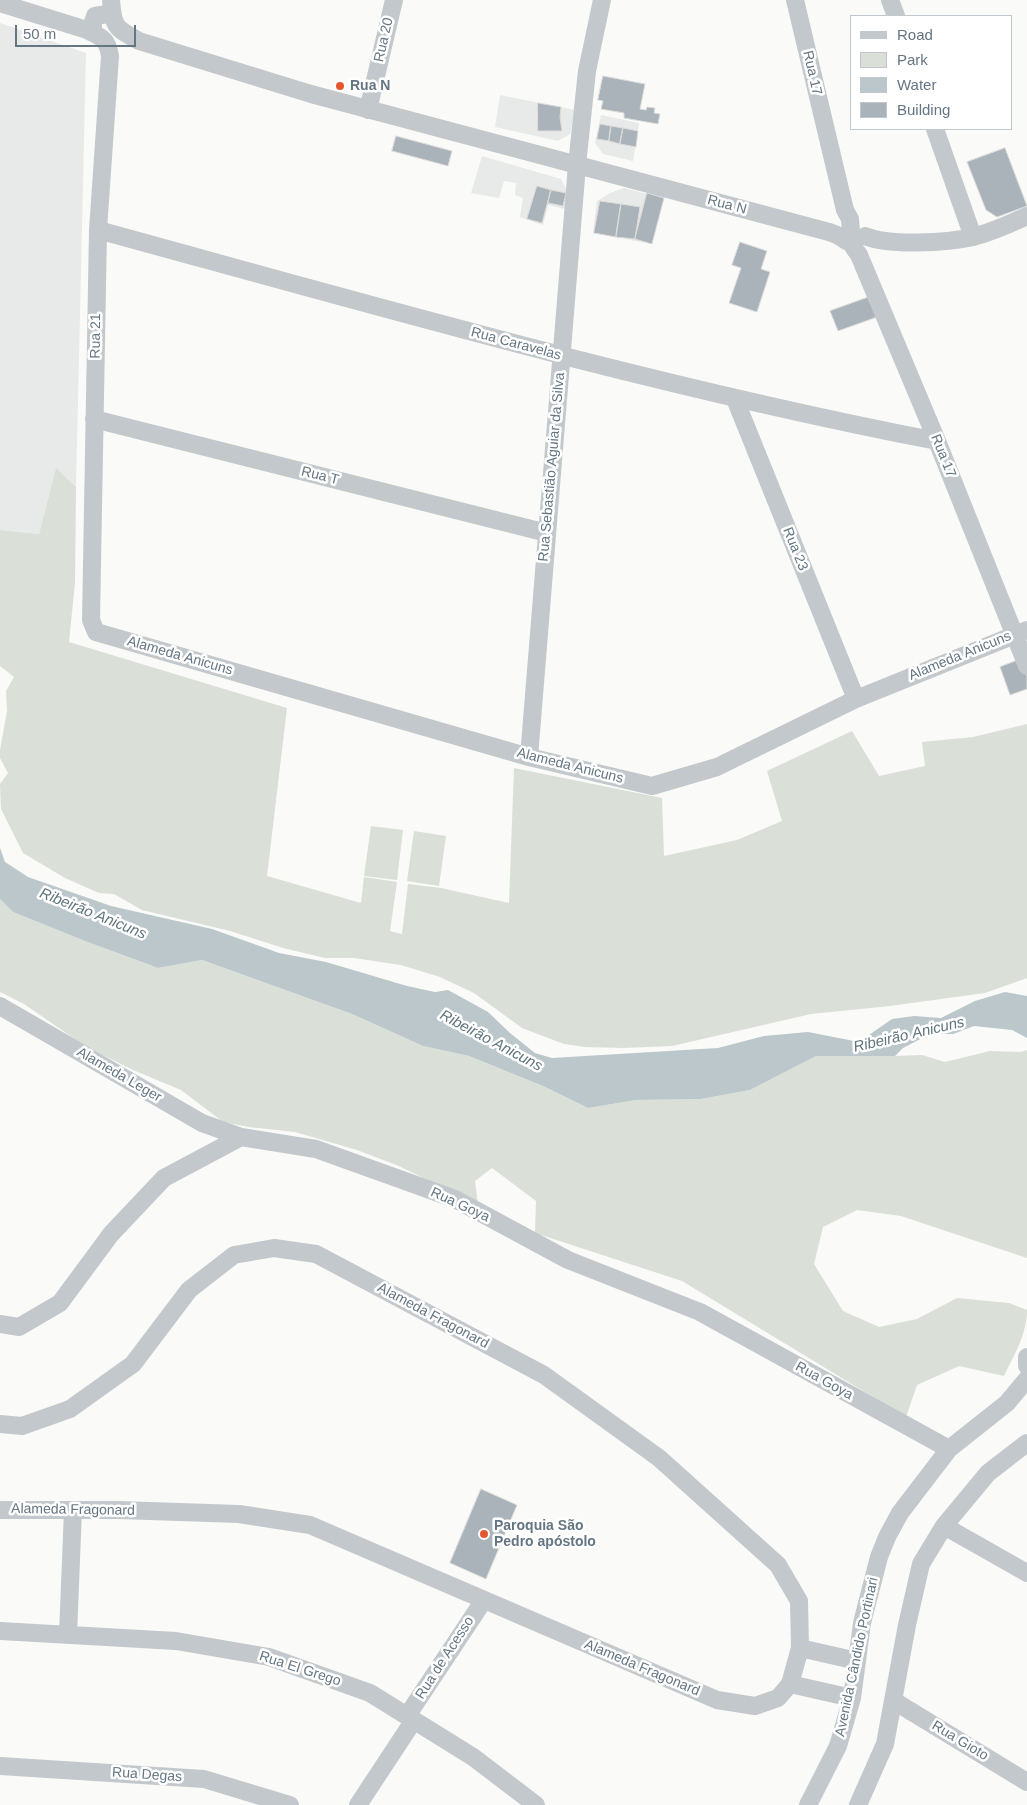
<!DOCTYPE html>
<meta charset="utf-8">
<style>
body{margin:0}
#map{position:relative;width:1027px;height:1805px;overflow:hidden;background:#fafaf8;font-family:Helvetica,sans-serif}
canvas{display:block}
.legend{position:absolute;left:850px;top:15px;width:162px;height:115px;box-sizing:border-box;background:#fff;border:1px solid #c1c8cd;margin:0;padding:6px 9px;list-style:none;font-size:15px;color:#657683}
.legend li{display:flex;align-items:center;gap:10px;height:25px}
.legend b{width:25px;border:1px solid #c1c8cd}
.scale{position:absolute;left:15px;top:25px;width:121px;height:22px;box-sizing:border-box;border:2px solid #657683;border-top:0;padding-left:6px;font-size:15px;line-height:18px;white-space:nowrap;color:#657683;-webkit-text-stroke:4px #fff;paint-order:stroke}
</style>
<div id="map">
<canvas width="1027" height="1805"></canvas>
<ul class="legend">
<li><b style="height:6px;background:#c3c8cc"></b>Road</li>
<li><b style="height:14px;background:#dadfd7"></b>Park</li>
<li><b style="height:14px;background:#bbc7cb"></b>Water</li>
<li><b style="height:14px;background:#aab3b9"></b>Building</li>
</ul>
<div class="scale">50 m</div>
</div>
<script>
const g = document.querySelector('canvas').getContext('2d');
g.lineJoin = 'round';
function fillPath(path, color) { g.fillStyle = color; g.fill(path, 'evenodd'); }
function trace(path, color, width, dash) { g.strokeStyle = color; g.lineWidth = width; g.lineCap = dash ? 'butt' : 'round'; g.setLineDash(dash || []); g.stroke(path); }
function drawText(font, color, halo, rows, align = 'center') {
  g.font = font + ' Helvetica,sans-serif'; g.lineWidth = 5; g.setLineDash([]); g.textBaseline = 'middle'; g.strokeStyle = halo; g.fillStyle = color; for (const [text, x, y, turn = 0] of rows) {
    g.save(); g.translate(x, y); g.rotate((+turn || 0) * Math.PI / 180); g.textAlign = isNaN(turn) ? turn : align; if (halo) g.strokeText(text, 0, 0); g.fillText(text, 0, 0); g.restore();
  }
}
const built = new Path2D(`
 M0,23L86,53L76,487L56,469L39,534L0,530Z
 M500,95L575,110L570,134L558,141L495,127Z
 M601,115L639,123L633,161L603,154L595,143Z
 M482,156L561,179L568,193L564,209L548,205L543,225L520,217L523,198L515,195L516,183L504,181L499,198L471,193Z
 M624,188L664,198L652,244L593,233L597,201L610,193Z`);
const green = new Path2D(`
 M56,468L76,487L75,583L69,642L287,708L267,876L361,903L364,877L397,882L390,931L402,934L408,884L441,888L509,903L514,768L662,798L664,856L737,840L782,821L767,771L852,731L879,776L925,766L922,742L973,737L1027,724V978L985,993L890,1006L811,1014L672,1046L623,1048L585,1047L564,1044L522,1028L474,993L440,977L401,965L354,958H325L283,948L230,931L142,910L114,894L99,893L65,878L23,853L1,809L0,784L8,773L0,758V750L7,711L6,691L14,677L0,666V530L39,534Z
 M371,826L403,830L397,880L364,876Z
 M414,831L446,836L439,886L407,881Z
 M0,899L13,912L85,941L158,968L202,960L352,1014L423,1046L469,1056L543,1086L588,1108L636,1100L701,1099L750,1090L816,1056H895L922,1055L945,1062L990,1051L1021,1052L1027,1050V1258L901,1216L857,1210L823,1227L814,1264L843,1311L879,1327L917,1319L957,1298L1009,1303L1027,1310C1027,1334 1014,1355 1004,1376L959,1366L917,1385L906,1417L682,1281L535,1233L536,1201L492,1168L475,1181L478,1205L399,1166L357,1150L295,1132L249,1127L223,1122L181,1090L133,1070L85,1046L24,1004L0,992Z`);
const water = new Path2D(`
 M0,848L5,862L28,877L111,906L212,929L279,953L326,962L407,986L435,992L448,990L488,1012L510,1033L535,1053L552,1058L718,1048L764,1036L808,1032L859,1042L892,1019L914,1016L941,1018L975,1001L1005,992L1027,996V1038L1012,1030L974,1026L953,1034H930L903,1048L895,1056H816L750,1090L701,1099L636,1100L588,1108L543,1086L469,1056L423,1046L352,1014L202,960L158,968L85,941L13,912L0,899Z`);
const building = new Path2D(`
 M603,76L645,84L640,109L646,110L647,107L655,108L654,113L660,114L658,124L624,118V113L601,109L603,101L598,100Z
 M538,103L561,107L560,117L562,131H538Z
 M600,124L611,126L609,141L597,139Z
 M611,126L623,128L620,144L609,141Z
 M623,128L638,131L636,147L620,144Z
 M396,136L452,151L448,166L392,151Z
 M1005,148L1027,206L997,217L986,210L967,162Z
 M537,186L551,190L542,223L527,219Z
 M551,190L566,193L563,206L548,203Z
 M647,193L664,198L652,244L635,239Z
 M600,201L621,204L616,237L594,233Z
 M621,204L640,207L635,239L616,237Z
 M740,242L767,251L761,269L770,272L757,312L729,303L741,268L732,265Z
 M869,297L877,317L838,331L830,311Z
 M1021,659L1027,676V689L1010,695L1000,667Z
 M481,1489L517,1505L486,1579L450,1563Z`);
const minor = new Path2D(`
 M111,0C113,28 116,28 139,41L311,94L829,232L837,235L848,242
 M795,0L845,210L850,219L851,232
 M890,0L896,16
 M0,3L87,30C102,38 107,38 110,56L98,230L91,620L96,632L529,757L652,786L717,767L856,699L1027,630
 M93,33V22L95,16L107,14L112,17
 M368,110L394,0
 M935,129L973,237
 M98,230C376,306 653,386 937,441
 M865,236C888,246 947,243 973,237C988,233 1012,223 1027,216
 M854,248L859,255L937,441L1027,666
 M735,399L856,699
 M94,419L547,533
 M529,757L577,165L587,71L602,0
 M0,1006L202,1123L241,1137
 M0,1324L19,1327L60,1303L111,1234L164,1178L241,1137L316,1149L455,1199L568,1260L700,1312L949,1449
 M1027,1357V1366
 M0,1424L22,1426L70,1409L133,1364L189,1290L234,1255L274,1248L316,1254L544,1375L659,1458L778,1565L799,1601L800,1648L790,1684L778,1698L755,1706L717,1700L310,1525L239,1514L119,1510H0
 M944,1526L1027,1573
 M0,1631L176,1641L269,1657L370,1693L473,1757L536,1805
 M68,1635L73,1510
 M800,1648L857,1661
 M790,1684L852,1698
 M894,1701L1027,1782
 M407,1716L484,1600
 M0,1766L204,1779L290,1805
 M358,1805L414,1720
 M808,1805L838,1746L852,1698L862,1623L879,1557L887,1537L900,1513L949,1449L1007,1403L1027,1379
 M858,1805L885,1744L907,1625L921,1564L944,1526L988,1473L1027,1443`);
const markers = [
 [340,86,5,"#e4572e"],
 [484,1534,5,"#e4572e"]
];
const streetNames = [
 ["Rua 20",384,40,-77],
 ["Rua 17",812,73,77],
 ["Rua N",727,205,15],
 ["Rua 21",96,336,-89],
 ["Rua Caravelas",516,344,15],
 ["Rua 17",943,456,68],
 ["Rua Sebastião Aguiar da Silva",552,467,-85],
 ["Rua T",320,476,14],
 ["Rua 23",795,549,68],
 ["Alameda Anicuns",180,656,16],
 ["Alameda Anicuns",960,656,-22],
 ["Alameda Anicuns",570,766,14],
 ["Alameda Leger",119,1075,30],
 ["Rua Goya",460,1205,25],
 ["Alameda Fragonard",433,1316,28],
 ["Rua Goya",824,1381,29],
 ["Alameda Fragonard",73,1510,1],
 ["Avenida Cândido Portinari",857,1657,-78],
 ["Rua de Acesso",445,1658,-57],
 ["Alameda Fragonard",642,1668,23],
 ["Rua El Grego",300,1669,18],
 ["Rua Gioto",960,1741,31],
 ["Rua Degas",147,1775,4]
];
const poiNames = [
 ["Rua N",350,86],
 ["Paroquia São",494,1526],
 ["Pedro apóstolo",494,1542]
];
const waterNames = [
 ["Ribeirão Anicuns",93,914,22],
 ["Ribeirão Anicuns",909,1035,-13],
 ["Ribeirão Anicuns",491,1041,28]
];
fillPath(built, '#e8e9e9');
fillPath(green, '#dadfd7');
fillPath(water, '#bbc7cb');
fillPath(building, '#aab3b9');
trace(building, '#dcdcda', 1);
trace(minor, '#c3c8cc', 18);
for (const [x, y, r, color] of markers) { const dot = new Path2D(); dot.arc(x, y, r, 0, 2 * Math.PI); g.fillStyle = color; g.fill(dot); trace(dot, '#fff', 2); }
drawText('14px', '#657683', '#fff', streetNames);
drawText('bold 14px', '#657683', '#fff', poiNames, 'left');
drawText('italic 15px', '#60757c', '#fff', waterNames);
</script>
